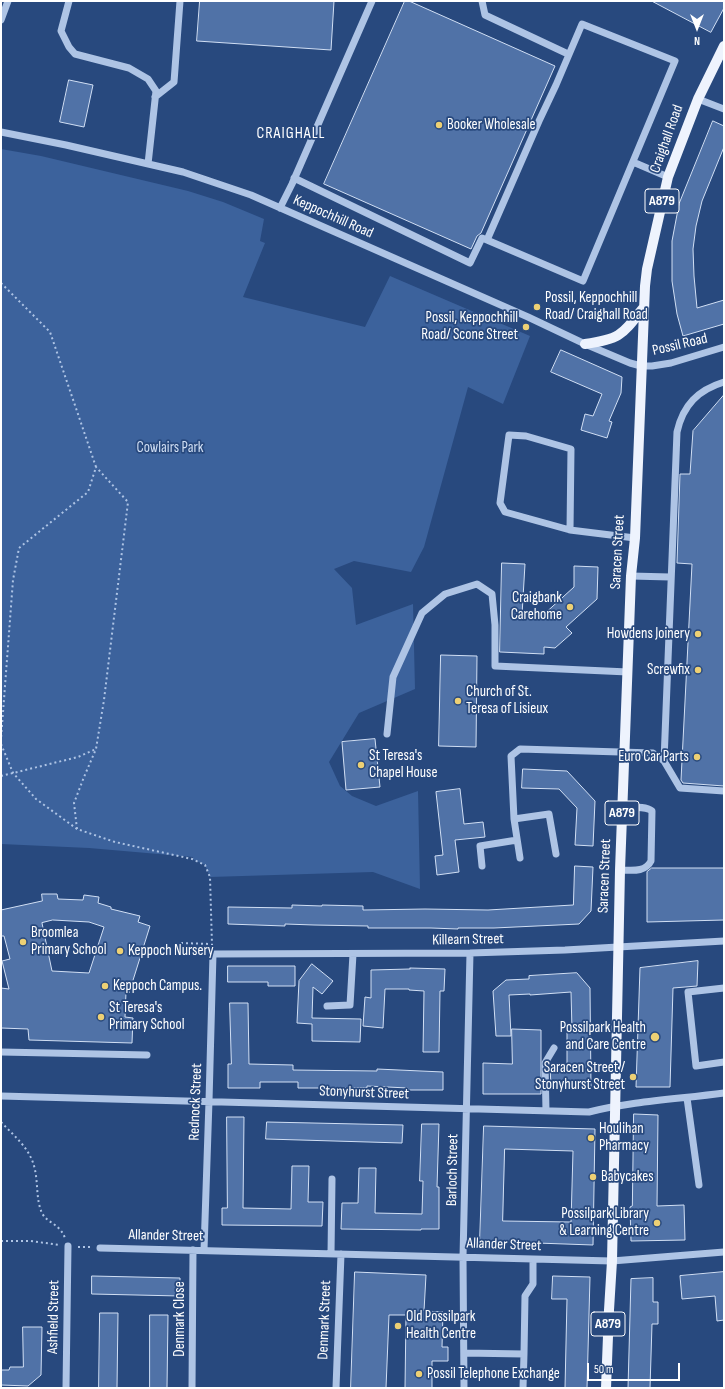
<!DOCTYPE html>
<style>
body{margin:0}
#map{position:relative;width:725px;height:1389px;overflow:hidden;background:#28497e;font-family:"Sofia Sans Condensed",sans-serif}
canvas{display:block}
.frame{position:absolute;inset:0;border:2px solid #fff;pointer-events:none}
.north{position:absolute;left:677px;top:8px;width:40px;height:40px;-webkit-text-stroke:3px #28497e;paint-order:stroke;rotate:180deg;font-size:11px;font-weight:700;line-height:16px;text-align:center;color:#fff}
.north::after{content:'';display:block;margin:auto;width:14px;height:18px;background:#fff;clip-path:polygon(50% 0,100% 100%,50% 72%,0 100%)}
.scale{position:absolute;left:587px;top:1363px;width:93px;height:18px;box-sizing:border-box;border:2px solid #fff;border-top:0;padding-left:5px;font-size:12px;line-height:14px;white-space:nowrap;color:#fff;-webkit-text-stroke:3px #28497e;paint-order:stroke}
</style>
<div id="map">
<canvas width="725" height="1389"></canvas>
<div class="frame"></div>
<div class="north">N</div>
<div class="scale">50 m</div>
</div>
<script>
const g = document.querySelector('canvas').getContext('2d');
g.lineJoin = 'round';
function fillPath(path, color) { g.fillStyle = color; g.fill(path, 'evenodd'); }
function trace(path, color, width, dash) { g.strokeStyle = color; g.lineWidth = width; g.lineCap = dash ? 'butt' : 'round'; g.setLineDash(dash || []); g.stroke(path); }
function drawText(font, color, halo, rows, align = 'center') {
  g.font = font + ' "Sofia Sans Condensed",sans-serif'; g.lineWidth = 3.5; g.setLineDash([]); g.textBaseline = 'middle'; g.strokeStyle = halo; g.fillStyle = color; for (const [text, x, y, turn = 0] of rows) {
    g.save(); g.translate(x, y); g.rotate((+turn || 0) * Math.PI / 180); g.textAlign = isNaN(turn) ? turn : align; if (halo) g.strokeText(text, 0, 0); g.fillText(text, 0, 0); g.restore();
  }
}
const green = new Path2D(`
 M1,149L41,156L188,191L223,202L264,219L260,241L265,243L243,297L365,327L390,276L530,336L503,404L468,387L424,547L411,572L354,561L334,569L352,588L356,625L413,604L415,689L359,713L329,762L340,786L352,796L376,806L418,791L420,889L373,872L210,877L205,865L192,859L193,857L89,848L1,844Z`);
const building = new Path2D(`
 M200,1H334L331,50L197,41Z
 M405,1H409L555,66L481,233L477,236L471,249L324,184Z
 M652,1H724V8L711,32Z
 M69,80L93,85L84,127L60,122Z
 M713,121L724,126V147L702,201L696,226L693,249L694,276L697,308L724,300V324L683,336L677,314L672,281V241L679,204Z
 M561,350L622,377L621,393L609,421L612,422L607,438L581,430L585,414L593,416L602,394L551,372Z
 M724,395V786L683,783L681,780L692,564L677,563L680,474H690L693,431Z
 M502,563L525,564L522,615L542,616L574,587V566L598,567L597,599L566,627L572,633L555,648L544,647V654L500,652Z
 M441,655L477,656L476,747L439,746Z
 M375,739L380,787L346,790L342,742Z
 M523,769L567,771L595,801L593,846L575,845L577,808L559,789L522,788Z
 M460,789L464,824L483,822L485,837L455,840L459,872L437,875L435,856L443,855L436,792Z
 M575,866L593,867L591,911L579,924L494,928H458V929L431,928H368V926L314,925L285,924V926L228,924V907L292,908V905L322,906V905L363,906V910L425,909L488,910L573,905Z
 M652,868H724V920L647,922V872Z
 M42,894H57L58,899L83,900L84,895L99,897L98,903L111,907V909L140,916L138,922L150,926L129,993L126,992L125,1017L133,1018L132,1043L29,1040L28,1029L1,1028V988L9,989L2,961L10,959L4,936H1V910L42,901ZM53,920L89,922L104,927L89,973L52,971L42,923Z
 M698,961L697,986L673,988L670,1087H636L640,968Z
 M312,964L333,981L322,994L313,987L312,1018L361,1019L360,1042L312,1041V1024L297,1023L299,981Z
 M228,966H295V986H268V982H228Z
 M410,968L445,969L444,991H440L439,1052H423L424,991L409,990V989H385L383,1028L363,1026L365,997L371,998V970L410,969Z
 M577,973L590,988L591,1087L551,1088L550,1065H567V1030H572L571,992L530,995V994L509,995L511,1036H496L493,991L506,980L529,979V976Z
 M230,1003H248L249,1064L293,1065V1070L377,1071V1069L443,1072V1090H408V1088L367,1086V1088H298V1082H260V1088H228V1064H231Z
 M512,1029L541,1030V1094H483V1063L512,1064Z
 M634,1114L658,1115L657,1206L684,1205L685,1240L631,1241L630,1207L632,1206Z
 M227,1117H244L243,1208L291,1209L292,1166H309L308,1202H323L322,1226L222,1225V1208H227Z
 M267,1122L403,1125L402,1143L266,1139Z
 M422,1124H439L437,1187H439V1229H421V1230L341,1229L342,1203H358L359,1168H376L375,1213L422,1214L423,1181H420Z
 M484,1126L595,1129L593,1245L480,1241ZM505,1149L573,1151L571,1222L503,1221Z
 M355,1272L426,1275L424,1311L443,1312L442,1347H448V1361H432V1388H405L406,1315H389L386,1388H351Z
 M724,1272V1320L717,1321L715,1296L682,1299L680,1276Z
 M92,1276L180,1278V1296L92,1294Z
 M553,1276L590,1277L587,1388H565L567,1299H552Z
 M653,1278V1302H658V1324H652L650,1388H628L631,1279Z
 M100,1313H118L117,1388H99Z
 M150,1315H168L167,1388H150Z
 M23,1327H42L41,1375L28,1386L1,1385V1370H9L10,1367H23Z`);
const path = new Path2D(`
 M1,283L50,332L96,467L88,492L19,548L13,580L1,739
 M1,744L13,773L36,799L77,829L115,842L192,859L205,865L210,877L212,945
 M1,776L78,757L96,749
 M77,829L74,803L84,777L96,749L104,700L128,502L96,467
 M181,943L211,944
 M1,1122C15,1137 31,1149 35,1170C38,1183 36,1200 42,1213C47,1223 60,1224 65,1238
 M1,1241H31L60,1245
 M78,1247H91`);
const minor = new Path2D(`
 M69,1L61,31L69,47L75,54L129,68L148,79L156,91L148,164
 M482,1L485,15L568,54
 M1,20L8,1
 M155,97L174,82L180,1
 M698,99L724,109
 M1,132L66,145L183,172L251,195L528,317L585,344L630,363L641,366H652L671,363L724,347
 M633,162L668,177
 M294,178L470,263L482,238L487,240L583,281L675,61L582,24L556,85L539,121L487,240
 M280,208L292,184L372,1
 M570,530L571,449L526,436L509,435L500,503L505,512L570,530L635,538
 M631,576L670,577
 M387,734L393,677L422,613L445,594L477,584L492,594L495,625V666L628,672
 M664,761L677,432C683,405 698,390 724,382
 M514,819L549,814L556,854
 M520,858L514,819L511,756L520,749L653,753L664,761L680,788L724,791
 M482,866L480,846L517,840
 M620,870C631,870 645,873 651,861L652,811C645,805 632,808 622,808
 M724,988L688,992L696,1066L724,1062
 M327,1006L350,1005L353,954
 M1,1052L147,1055
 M1,1096L589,1112C633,1101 679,1099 724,1093
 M687,1098L699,1185
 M546,1111L545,1063L554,1048
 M100,1248L612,1261L724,1252
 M204,1250L209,1101L213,954L470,953L565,950L724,941
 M331,1254L332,1179
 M464,1353L524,1354L525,1296L533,1284V1259
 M66,1388L68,1246
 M192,1388L193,1250
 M336,1388L341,1254
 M464,1388L463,1257L470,953
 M523,1388L524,1354`);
const major = new Path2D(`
 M585,344C621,339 622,335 644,307
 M606,1388L609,1310L612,1261L620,870L631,576L635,538L645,286L647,269L668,177L698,99L724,46`);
const markers = [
 [439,125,4,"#edd074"],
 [537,307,4,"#edd074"],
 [526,327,4,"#edd074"],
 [570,607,4,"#edd074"],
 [698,634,4,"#edd074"],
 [698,670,4,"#edd074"],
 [458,701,4,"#edd074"],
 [697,757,4,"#edd074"],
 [361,765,4,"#edd074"],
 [23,942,4,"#edd074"],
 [120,951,4,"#edd074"],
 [105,986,4,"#edd074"],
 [101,1017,4,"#edd074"],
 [655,1037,5,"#edd074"],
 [633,1077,4,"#edd074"],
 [591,1138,4,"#edd074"],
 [593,1177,4,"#edd074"],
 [657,1223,4,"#edd074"],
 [398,1326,4,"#edd074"],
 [419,1374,4,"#edd074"]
];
const shields = [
 [662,201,34],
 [622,813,34],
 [608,1324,34]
];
const shieldNames = [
 ["A879",662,201],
 ["A879",622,813],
 ["A879",608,1324]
];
const poiNames = [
 ["Booker Wholesale",447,125],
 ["Possil, Keppochhill",545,298],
 ["Road/ Craighall Road",545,315],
 ["Possil, Keppochhill",518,318,"right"],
 ["Road/ Scone Street",518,335,"right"],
 ["Craigbank",562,598,"right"],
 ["Carehome",562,615,"right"],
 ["Howdens Joinery",690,634,"right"],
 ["Screwfix",690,670,"right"],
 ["Church of St.",466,692],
 ["Teresa of Lisieux",466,709],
 ["St Teresa's",369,756],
 ["Chapel House",369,773],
 ["Euro Car Parts",689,757,"right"],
 ["Broomlea",31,933],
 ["Primary School",31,950],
 ["Keppoch Nursery",128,951],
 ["Keppoch Campus.",113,986],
 ["St Teresa's",109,1008],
 ["Primary School",109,1025],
 ["Possilpark Health",646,1028,"right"],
 ["and Care Centre",646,1045,"right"],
 ["Saracen Street /",625,1068,"right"],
 ["Stonyhurst Street",625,1085,"right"],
 ["Houlihan",599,1129],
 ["Pharmacy",599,1146],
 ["Babycakes",601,1177],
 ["Possilpark Library",649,1214,"right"],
 ["& Learning Centre",649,1231,"right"],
 ["Old Possilpark",406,1317],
 ["Health Centre",406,1334],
 ["Possil Telephone Exchange",427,1374]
];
const streetNames = [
 ["Craighall Road",667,139,-70],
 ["Keppochhill Road",333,217,24],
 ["Possil Road",680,345,-13],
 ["Saracen Street",618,552,-87],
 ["Saracen Street",605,876,-88],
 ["Killearn Street",468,940,-1],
 ["Stonyhurst Street",364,1093,2],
 ["Rednock Street",196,1102,-88],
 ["Barloch Street",453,1170,-89],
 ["Allander Street",166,1236,1],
 ["Allander Street",504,1245,2],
 ["Ashfield Street",54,1317,-89],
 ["Denmark Close",180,1319,-90],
 ["Denmark Street",325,1320,-88]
];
const parkNames = [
 ["Cowlairs Park",170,448]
];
const neighbourhoodNames = [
 ["CRAIGHALL",291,134]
];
fillPath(green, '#3c629c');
fillPath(building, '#5072a7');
trace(building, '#d1dff4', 1);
trace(path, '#aec4e5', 2, [2, 3]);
trace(minor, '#aec4e5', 7);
trace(major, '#eef3fd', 10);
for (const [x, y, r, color] of markers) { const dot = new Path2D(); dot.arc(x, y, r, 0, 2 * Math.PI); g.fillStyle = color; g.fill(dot); trace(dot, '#28497e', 1.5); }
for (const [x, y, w] of shields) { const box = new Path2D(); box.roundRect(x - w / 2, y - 12, w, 24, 3); g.fillStyle = '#28497e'; g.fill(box); trace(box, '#fff', 1); }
drawText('bold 14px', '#fff', null, shieldNames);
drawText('15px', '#fff', '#28497e', poiNames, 'left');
drawText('15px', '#fff', '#28497e', streetNames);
drawText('15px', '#d1dff4', '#28497e', parkNames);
g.letterSpacing = '1px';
drawText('16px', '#fff', '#28497e', neighbourhoodNames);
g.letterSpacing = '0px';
</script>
